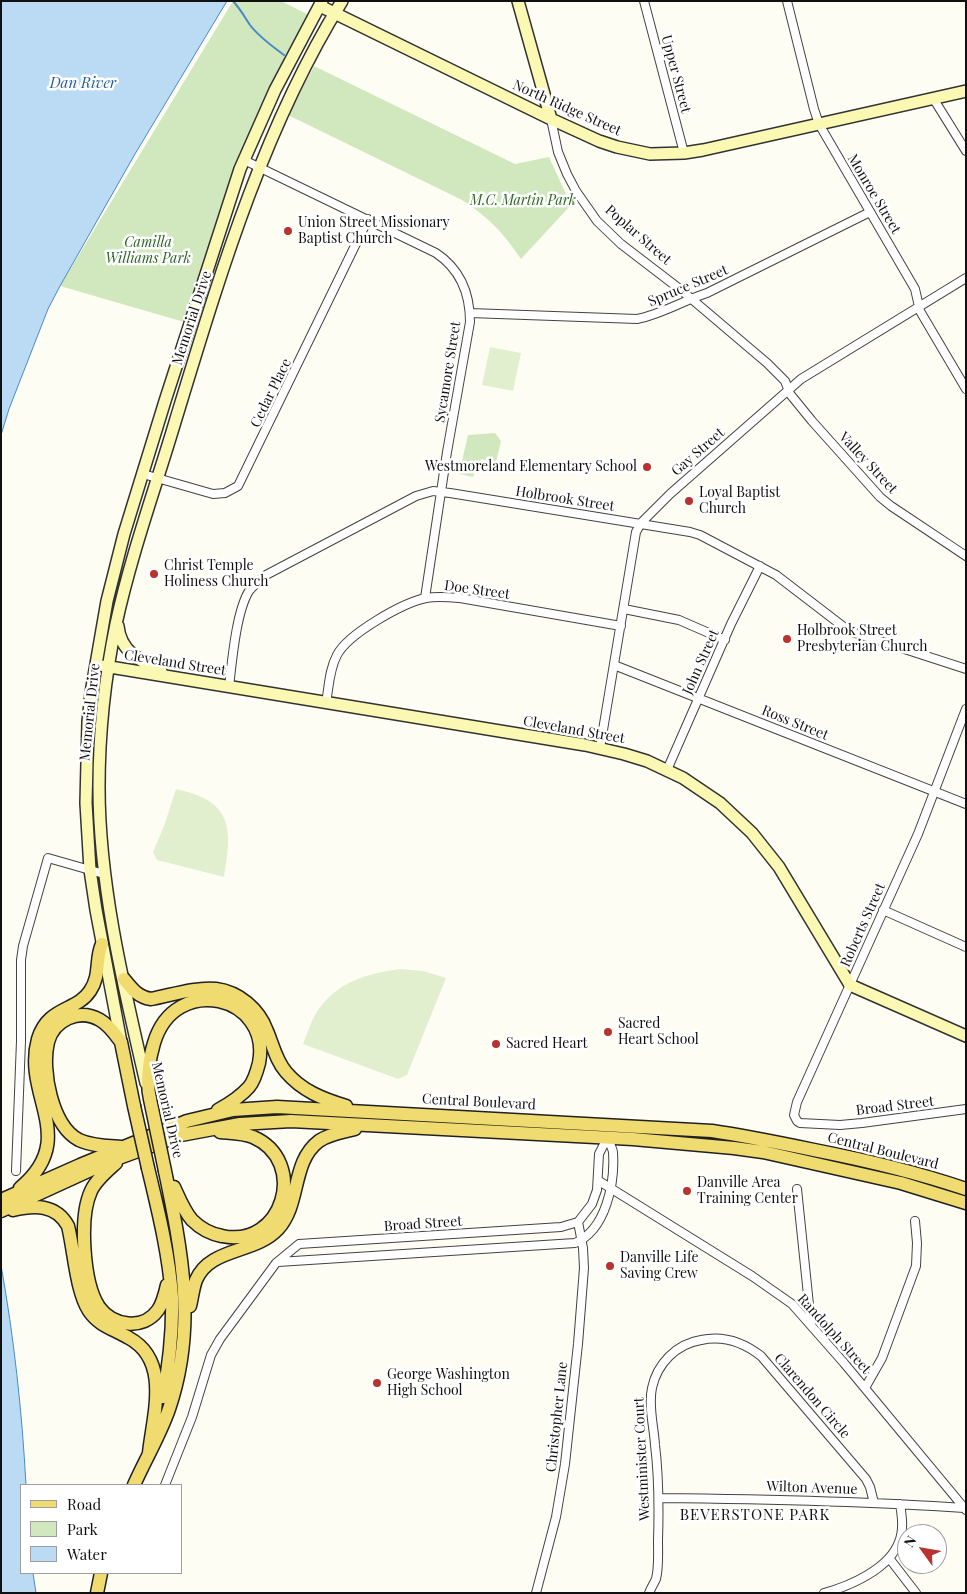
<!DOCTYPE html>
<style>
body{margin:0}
#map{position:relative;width:967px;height:1594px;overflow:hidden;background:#fefdf4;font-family:"Playfair Display",serif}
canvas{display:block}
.frame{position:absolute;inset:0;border:2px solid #101010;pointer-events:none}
.legend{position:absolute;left:20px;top:1484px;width:162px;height:90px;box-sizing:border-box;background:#fff;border:1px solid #9f9f9f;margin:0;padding:6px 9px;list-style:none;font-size:15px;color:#101010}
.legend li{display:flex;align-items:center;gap:10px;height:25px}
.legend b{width:25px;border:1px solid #9f9f9f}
.north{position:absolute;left:897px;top:1524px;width:50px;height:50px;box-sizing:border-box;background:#fff;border:1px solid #9f9f9f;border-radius:50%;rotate:302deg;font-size:14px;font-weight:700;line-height:20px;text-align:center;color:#101010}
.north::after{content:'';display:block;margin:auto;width:18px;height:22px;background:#b9322f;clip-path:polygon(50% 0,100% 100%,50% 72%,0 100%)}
</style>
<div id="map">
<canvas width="967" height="1594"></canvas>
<div class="frame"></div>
<ul class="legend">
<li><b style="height:6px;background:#f0db71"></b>Road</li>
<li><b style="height:14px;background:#d1e8be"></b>Park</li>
<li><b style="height:14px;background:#bbdaf3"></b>Water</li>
</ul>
<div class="north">N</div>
</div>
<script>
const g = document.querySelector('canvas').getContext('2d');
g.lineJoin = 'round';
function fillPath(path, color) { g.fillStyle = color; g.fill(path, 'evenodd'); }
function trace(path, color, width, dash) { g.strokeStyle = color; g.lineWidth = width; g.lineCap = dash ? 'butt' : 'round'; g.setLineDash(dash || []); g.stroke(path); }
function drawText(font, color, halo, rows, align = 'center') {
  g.font = font + ' "Playfair Display",serif'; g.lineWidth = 5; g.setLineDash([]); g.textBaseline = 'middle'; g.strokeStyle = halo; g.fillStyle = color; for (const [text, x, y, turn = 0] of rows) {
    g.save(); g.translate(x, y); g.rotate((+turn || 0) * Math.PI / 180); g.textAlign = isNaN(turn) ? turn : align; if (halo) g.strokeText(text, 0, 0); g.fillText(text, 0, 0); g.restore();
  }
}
const green = new Path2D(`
 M233,1H281L309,15L239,160L184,322L60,286Z
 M314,66L515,164L549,157L571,205L521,259C502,231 490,219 462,200L288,115Z
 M495,433L501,441L496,462L481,459L478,470H475L473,477L459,474L468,435Z`);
const pitch = new Path2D(`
 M490,347L521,353L513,391L482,385Z
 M176,789C232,801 233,827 224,877L157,860L153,852L164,826Z
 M400,969L423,971L446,978L407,1075L398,1079L303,1044C307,1034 310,1024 315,1015C335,982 365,974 400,969Z`);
const water = new Path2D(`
 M1,1H227L135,154L60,286L48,309L9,409L1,435Z
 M1,1265C14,1338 22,1411 26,1485H21V1573H33L36,1593H1Z`);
const stream = new Path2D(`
 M233,1C241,10 244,16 250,25C259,37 272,46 284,55`);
const street = new Path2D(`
 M644,1L684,153
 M787,1L814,109L819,124L915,289L920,311L966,389
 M933,98L966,151
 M551,119L558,152L567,174L576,191L597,221L621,244L681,290L767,363L785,381L790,394L812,421L880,497L891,506L966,556
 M244,160L436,253C460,269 470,293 470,322L447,452L425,598
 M470,313L637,319C662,314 682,301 707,293L870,212
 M143,474L213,494L225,493L238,486L368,219
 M624,609L679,620L725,640
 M614,665L966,804
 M229,687C232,662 236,612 249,591C254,585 260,580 266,575L416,496L433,491L450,493L690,532L700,535L776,575L849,631L966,669
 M326,703C329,687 329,670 337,655C348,634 402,603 426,598C437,596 448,597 460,598L621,626
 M966,709L918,834L797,1102L794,1115L797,1121L800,1123L840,1125L862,1123L966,1109
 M600,748L636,532L641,523L670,494L801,379L966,278
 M667,770L731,624L760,566
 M883,910L966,947
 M16,1171L21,1041V960L23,946L48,858L104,874
 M599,1181L752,1276L792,1304L844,1363L966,1510
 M797,1189L811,1324
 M278,1262L575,1243C606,1230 615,1183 613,1153C613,1148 609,1143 607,1138L599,1154L597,1190L592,1204L578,1222
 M865,1388L882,1358L916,1266L917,1243L915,1221
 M165,1485L192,1417L211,1355L220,1339L276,1263L299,1244L561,1227L578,1222
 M659,1498C760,1499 862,1501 964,1508
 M889,1558L916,1593
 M536,1593L556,1517L565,1464L578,1344L584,1268L583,1248L578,1222
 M649,1593C651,1588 654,1583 656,1579C659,1567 658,1553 658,1541C659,1509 659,1477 655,1445C654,1427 648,1406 652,1388C657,1364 676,1344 701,1340C724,1335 743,1342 761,1356L866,1479L870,1487L874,1503
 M824,1593C850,1586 889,1569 899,1542C904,1530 902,1516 900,1504`);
const secondary = new Path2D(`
 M518,1L551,119
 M320,6L551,119L599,141L617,147L650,154L684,153L703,150L966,91
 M118,626C120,651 140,661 161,671
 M104,666L585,745L624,754L647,761L683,778L720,803L752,833L779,867L850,985L966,1036
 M121,1042L96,910L90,870L86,803L88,722L91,693L107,601L124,534L165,401L240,169L275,90L322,1
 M146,1083C124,988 99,885 99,787C99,733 105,677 116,624C131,555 155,489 175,422C219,278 262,130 342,1`);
const primary = new Path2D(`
 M124,979C132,989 138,997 151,999C172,995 195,987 216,989C239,992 259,1009 267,1031C273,1045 276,1061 286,1072C302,1091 323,1099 346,1106
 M150,1099C146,1083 149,1059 154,1043C175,972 272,996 259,1063C257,1071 254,1081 249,1087C240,1097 229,1104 218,1110
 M121,1147C107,1146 92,1146 79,1140C52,1126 41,1070 48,1042C54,1020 79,1008 100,1020C109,1025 115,1034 121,1042L134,1106
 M116,1163C107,1171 96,1180 91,1191C79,1217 83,1283 99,1307C113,1326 143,1331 158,1310C163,1303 165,1294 167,1285
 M148,1168C158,1210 169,1254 172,1297C173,1330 169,1365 163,1397
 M174,1187C179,1198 184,1211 192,1220C200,1228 211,1234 222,1236C283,1249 309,1161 253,1137C243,1133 231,1133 220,1132
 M20,1188C80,1138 22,1096 38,1039C48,1006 76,1012 90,991C101,975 95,959 102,944
 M1,1200L80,1165L187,1121L233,1110L277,1107L712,1131C746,1136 780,1143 814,1150C865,1160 916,1172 966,1189
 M13,1210C34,1205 56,1204 68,1226C74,1250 76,1291 89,1311C99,1326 114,1329 129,1338C171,1361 153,1415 149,1453
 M1,1211L108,1162L181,1135L240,1124L291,1121L633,1139L734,1148L763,1152L901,1183L966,1203
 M190,1306C192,1298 193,1288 196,1280C210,1247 255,1254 278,1229C301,1204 291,1162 319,1141C329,1134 343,1132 355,1129
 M134,1485C145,1460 160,1435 169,1409C197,1327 182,1253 165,1171
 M97,1593L101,1573`);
const primaryBridge = new Path2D(`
 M150,1099L165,1171
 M134,1106L148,1168`);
const markers = [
 [288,231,5,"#b9322f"],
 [647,467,5,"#b9322f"],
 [689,501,5,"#b9322f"],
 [154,574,5,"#b9322f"],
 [787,639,5,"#b9322f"],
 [608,1032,5,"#b9322f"],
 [496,1044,5,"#b9322f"],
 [687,1191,5,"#b9322f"],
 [610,1266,5,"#b9322f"],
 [377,1383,5,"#b9322f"]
];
const streetNames = [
 ["Upper Street",676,74,75],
 ["North Ridge Street",567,108,24],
 ["Monroe Street",874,194,59],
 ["Poplar Street",638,235,41],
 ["Spruce Street",688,286,-23],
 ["Memorial Drive",192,318,-72],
 ["Sycamore Street",448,372,-81],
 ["Cedar Place",271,393,-64],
 ["Gay Street",698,452,-41],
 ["Valley Street",868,463,47],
 ["Holbrook Street",565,499,9],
 ["Doe Street",477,590,8],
 ["John Street",701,662,-66],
 ["Cleveland Street",175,663,9],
 ["Memorial Drive",90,712,-84],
 ["Ross Street",795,723,22],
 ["Cleveland Street",574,730,10],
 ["Roberts Street",863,925,-66],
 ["Central Boulevard",479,1102,3],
 ["Broad Street",895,1106,-7],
 ["Memorial Drive",167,1110,77],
 ["Central Boulevard",883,1151,14],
 ["Broad Street",423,1224,-4],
 ["Randolph Street",834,1334,48],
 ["Clarendon Circle",812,1396,49],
 ["Christopher Lane",557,1417,-84],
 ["Westminister Court",642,1459,-93],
 ["Wilton Avenue",812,1488,2]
];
const parkNames = [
 ["M.C. Martin Park",523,201],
 ["Camilla",148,243],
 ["Williams Park",148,259]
];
const poiNames = [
 ["Union Street Missionary",298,223],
 ["Baptist Church",298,239],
 ["Westmoreland Elementary School",637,467,"right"],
 ["Loyal Baptist",699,493],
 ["Church",699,509],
 ["Christ Temple",164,566],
 ["Holiness Church",164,582],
 ["Holbrook Street",797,631],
 ["Presbyterian Church",797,647],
 ["Sacred",618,1024],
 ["Heart School",618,1040],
 ["Sacred Heart",506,1044],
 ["Danville Area",697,1183],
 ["Training Center",697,1199],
 ["Danville Life",620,1258],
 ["Saving Crew",620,1274],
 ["George Washington",387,1375],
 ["High School",387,1391]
];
const waterNames = [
 ["Dan River",83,83]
];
const neighbourhoodNames = [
 ["BEVERSTONE PARK",755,1515]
];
fillPath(green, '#d1e8be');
fillPath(pitch, '#e2efcf');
fillPath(water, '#bbdaf3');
trace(water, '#468ac6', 1);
trace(stream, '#468ac6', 2);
trace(street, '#434343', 10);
trace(secondary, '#323232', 14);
trace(primary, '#212121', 15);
trace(street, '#fff', 8);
trace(secondary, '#faf8b3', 11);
trace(primary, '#f0db71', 12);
trace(primaryBridge, '#212121', 15, []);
trace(primaryBridge, '#f0db71', 12);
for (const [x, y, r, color] of markers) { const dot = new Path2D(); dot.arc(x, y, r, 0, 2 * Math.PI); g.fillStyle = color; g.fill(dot); trace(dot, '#fff', 2); }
drawText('14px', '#101010', '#fff', streetNames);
drawText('italic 14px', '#2c6523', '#fff', parkNames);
drawText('14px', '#101010', '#fff', poiNames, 'left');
drawText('italic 15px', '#1f5c9c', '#fff', waterNames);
g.letterSpacing = '1px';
drawText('15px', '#101010', '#fff', neighbourhoodNames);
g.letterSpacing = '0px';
</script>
